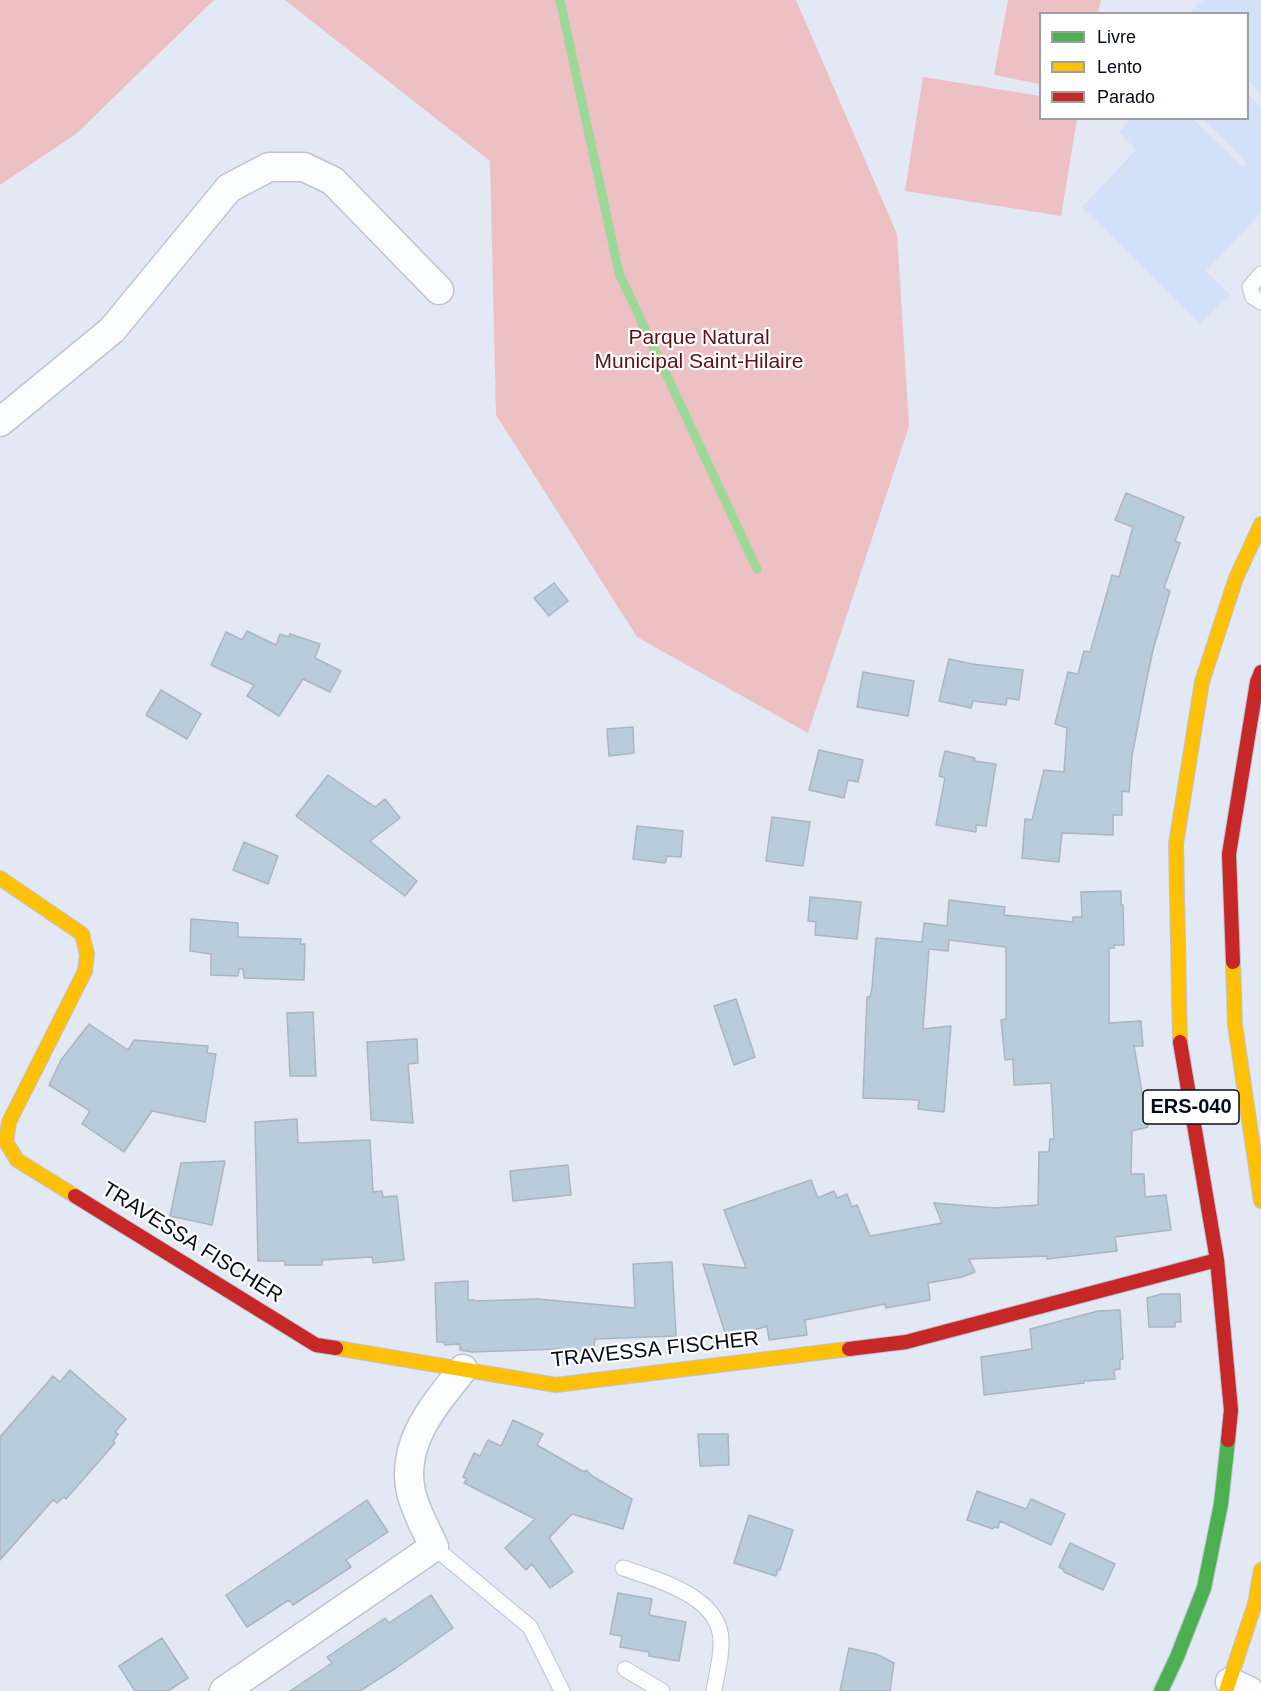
<!DOCTYPE html>
<style>
body{margin:0}
#map{position:relative;width:1261px;height:1691px;overflow:hidden;background:#e2e9f4;font-family:Helvetica,sans-serif}
canvas{display:block}
.legend{position:absolute;left:1039px;top:12px;width:210px;height:108px;box-sizing:border-box;background:#fff;border:2px solid #9b9ea2;margin:0;padding:8px 10px;list-style:none;font-size:18px;color:#060c17}
.legend li{display:flex;align-items:center;gap:12px;height:30px}
.legend b{width:30px;border:2px solid #9b9ea2}
</style>
<div id="map">
<canvas width="1261" height="1691"></canvas>
<ul class="legend">
<li><b style="height:8px;background:#4caf50"></b>Livre</li>
<li><b style="height:8px;background:#ffc107"></b>Lento</li>
<li><b style="height:8px;background:#c62828"></b>Parado</li>
</ul>
</div>
<script>
const g = document.querySelector('canvas').getContext('2d');
g.lineJoin = 'round';
function fillPath(path, color) { g.fillStyle = color; g.fill(path, 'evenodd'); }
function trace(path, color, width, dash) { g.strokeStyle = color; g.lineWidth = width; g.lineCap = dash ? 'butt' : 'round'; g.setLineDash(dash || []); g.stroke(path); }
function drawText(font, color, halo, rows, align = 'center') {
  g.font = font + ' Helvetica,sans-serif'; g.lineWidth = 4.5; g.setLineDash([]); g.textBaseline = 'middle'; g.strokeStyle = halo; g.fillStyle = color; for (const [text, x, y, turn = 0] of rows) {
    g.save(); g.translate(x, y); g.rotate((+turn || 0) * Math.PI / 180); g.textAlign = isNaN(turn) ? turn : align; if (halo) g.strokeText(text, 0, 0); g.fillText(text, 0, 0); g.restore();
  }
}
const built = new Path2D(`
 M1203,0H1261V94L1248,80V14L1189,13Z
 M1248,94L1261,107V213L1206,271L1230,295L1200,324L1082,207L1136,150L1119,132L1130,120L1129,119H1193L1243,167L1246,162L1203,119L1248,118Z`);
const green = new Path2D(`
 M0,0H214L76,134L0,185Z
 M285,0H796L897,234L909,426L808,733L637,637L496,415L490,161Z
 M1008,0H1101L1098,13L1040,14V84L994,75Z
 M923,77L1040,96V118L1077,119L1061,216L905,191Z`);
const stream = new Path2D(`
 M560,0L619,273L757,569`);
const building = new Path2D(`
 M1126,493L1184,517L1175,541L1180,543L1164,588L1170,591L1153,650L1145,688L1132,756L1129,792L1122,791V815H1113V835L1062,833L1059,862L1022,858L1025,819L1032,820L1044,770L1064,772L1067,728L1055,724L1068,672L1078,674L1084,651L1090,652L1112,575L1119,577L1133,527L1115,520Z
 M554,583L568,601L549,616L534,598Z
 M247,631L276,645L280,634L289,637L290,634L320,644L315,658L341,671L330,692L303,679L279,716L247,696L254,685L211,665L226,632L242,640Z
 M949,659L972,664L1023,670L1019,700L1007,698L1006,705L973,701L971,708L939,701Z
 M863,672L914,681L908,716L857,707Z
 M161,690L201,714L187,739L146,715Z
 M633,727L634,753L609,756L607,729Z
 M819,750L863,760L858,782L848,780L844,798L809,790Z
 M945,751L975,758L974,761L996,764L986,826L976,825V832L936,825L945,778L939,776Z
 M328,775L375,807L385,799L400,818L370,841L417,881L405,896L296,816Z
 M772,817L810,822L803,866L766,861Z
 M637,826L683,831L681,857L667,856L665,863L633,859Z
 M244,842L278,856L268,884L233,870Z
 M1121,891V905H1123L1124,945H1114V948H1109V1023L1141,1021L1143,1046H1134L1148,1127L1132,1131L1131,1174H1144L1145,1197L1166,1195L1171,1230L1115,1237L1117,1251L1047,1259V1256L969,1259L975,1272L962,1277L928,1283L930,1300L886,1308L885,1304L805,1320L807,1335L769,1340L767,1326L727,1339L703,1264L746,1268L724,1210L811,1180L818,1198L834,1191L837,1198L847,1194L852,1207L857,1205L870,1236L942,1223L934,1203L995,1208L1038,1205L1039,1152H1049L1050,1139H1054L1051,1083L1014,1085L1013,1059L1005,1060L1001,1020L1006,1019V947L949,940L948,951L929,949L923,1029L951,1026L944,1112L918,1109L919,1100L863,1098L867,997H870L872,988L876,938L922,942L924,923L947,926L949,900L1005,907L1004,915L1073,922V917H1082L1081,892Z
 M810,897L861,902L857,939L815,935L816,922L808,921Z
 M191,919L238,923V937L301,939L300,944H305L304,980L244,978L243,969H239L238,976L211,975V954L190,951Z
 M736,999L755,1057L734,1065L714,1006Z
 M313,1012L316,1076H290L287,1013Z
 M89,1024L128,1050L134,1040L208,1046L207,1053L216,1054L205,1122L152,1111L124,1152L82,1124L90,1111L49,1085L61,1060Z
 M417,1039L418,1063L408,1064L413,1123L371,1120L367,1042Z
 M297,1119L298,1143L370,1140L373,1192L382,1191L383,1197L397,1196L404,1260L373,1263L372,1257L322,1260V1265H285V1261H258L255,1122Z
 M225,1161L212,1225L170,1216L181,1163Z
 M568,1165L571,1195L513,1201L510,1171Z
 M672,1262L676,1336L595,1339L593,1358L558,1354L559,1349L472,1352L460,1350V1344L445,1345L444,1342H437L435,1283L468,1281V1300H474V1301L538,1299L635,1308L633,1264Z
 M1162,1294H1180L1181,1322H1175V1327H1149L1147,1298Z
 M1120,1310L1123,1359H1120V1369L1114,1370L1115,1379L1084,1381V1383L984,1395L981,1357L1032,1349L1030,1329L1098,1311Z
 M70,1370L126,1419L115,1432L118,1434L113,1441L115,1443L66,1499L64,1497L57,1503L53,1500L0,1560V1437L53,1376L60,1382Z
 M513,1420L543,1434L537,1445L584,1472L586,1470L592,1476L632,1499L623,1529L572,1514L549,1538L573,1572L550,1588L532,1564L526,1570L505,1548L535,1519L464,1483L467,1479L463,1477L474,1453L480,1456L488,1440L501,1446Z
 M698,1434H728L729,1465L700,1466Z
 M977,1491L1026,1509L1031,1499L1065,1514L1051,1545L1000,1521L998,1528L994,1527L993,1529L967,1520Z
 M367,1500L388,1532L346,1560L351,1567L293,1605L289,1600L247,1627L226,1595Z
 M749,1515L793,1530L780,1570L778,1569L776,1576L734,1563Z
 M1070,1543L1115,1564L1103,1590L1064,1572V1570L1059,1567Z
 M618,1593L652,1599L649,1615L686,1622L679,1661L649,1656V1652L620,1647L622,1636L610,1634Z
 M431,1595L453,1628L396,1668L360,1691H290L332,1663L327,1657L385,1618L389,1623Z
 M162,1638L188,1678L168,1691H135L119,1666Z
 M849,1648L876,1654L894,1663L890,1691H840Z`);
const lane = new Path2D(`
 M1261,274L1250,287L1253,297L1261,302
 M434,1547L530,1627L562,1691
 M623,1568C658,1580 724,1597 721,1645C721,1660 716,1676 714,1691
 M625,1669L662,1691`);
const street = new Path2D(`
 M0,422L112,330L229,188L269,167H304L333,181L439,290
 M1230,1682L1249,1691
 M224,1691L434,1547C426,1529 415,1510 411,1492C400,1443 435,1404 463,1369`);
const fast = new Path2D(`
 M1161,1691L1177,1657L1204,1588L1221,1504L1228,1440`);
const slow = new Path2D(`
 M0,878L82,934L87,954L85,971L9,1122L6,1142L17,1160L75,1196
 M1233,962L1235,1025L1261,1201
 M1180,1042L1176,844L1202,682L1236,578L1261,524
 M336,1348L556,1385L849,1349
 M1226,1691L1255,1604L1261,1570`);
const jam = new Path2D(`
 M1233,962L1229,854L1257,682L1261,672
 M1180,1042L1217,1260L1231,1410L1228,1440
 M75,1196L316,1345L336,1348
 M849,1349L906,1342L1217,1260`);
const shields = [
 [1191,1107,96]
];
const shieldNames = [
 ["ERS-040",1191,1107]
];
const parkNames = [
 ["Parque Natural",699,338],
 ["Municipal Saint-Hilaire",699,362]
];
const streetNames = [
 ["TRAVESSA FISCHER",192,1243,32],
 ["TRAVESSA FISCHER",655,1350,-6]
];
fillPath(built, '#d3e1f8');
fillPath(green, '#edc0c4');
trace(stream, '#9cd898', 9);
fillPath(building, '#b8ccdc');
trace(building, '#acb5bf', 1.5);
trace(lane, '#bdc4cf', 17);
trace(street, '#bdc4cf', 31);
trace(fast, '#bdc4cf', 16);
trace(slow, '#bdc4cf', 16);
trace(jam, '#bdc4cf', 16);
trace(lane, '#fbfcfd', 15);
trace(street, '#fbfcfd', 28);
trace(fast, '#4caf50', 14);
trace(slow, '#ffc107', 14);
trace(jam, '#c62828', 14);
for (const [x, y, w] of shields) { const box = new Path2D(); box.roundRect(x - w / 2, y - 17, w, 34, 4.5); g.fillStyle = '#fff'; g.fill(box); trace(box, '#060c17', 1.5); }
drawText('bold 20px', '#060c17', null, shieldNames);
drawText('21px', '#5e1118', '#fff', parkNames);
drawText('21px', '#060c17', '#fff', streetNames);
</script>
